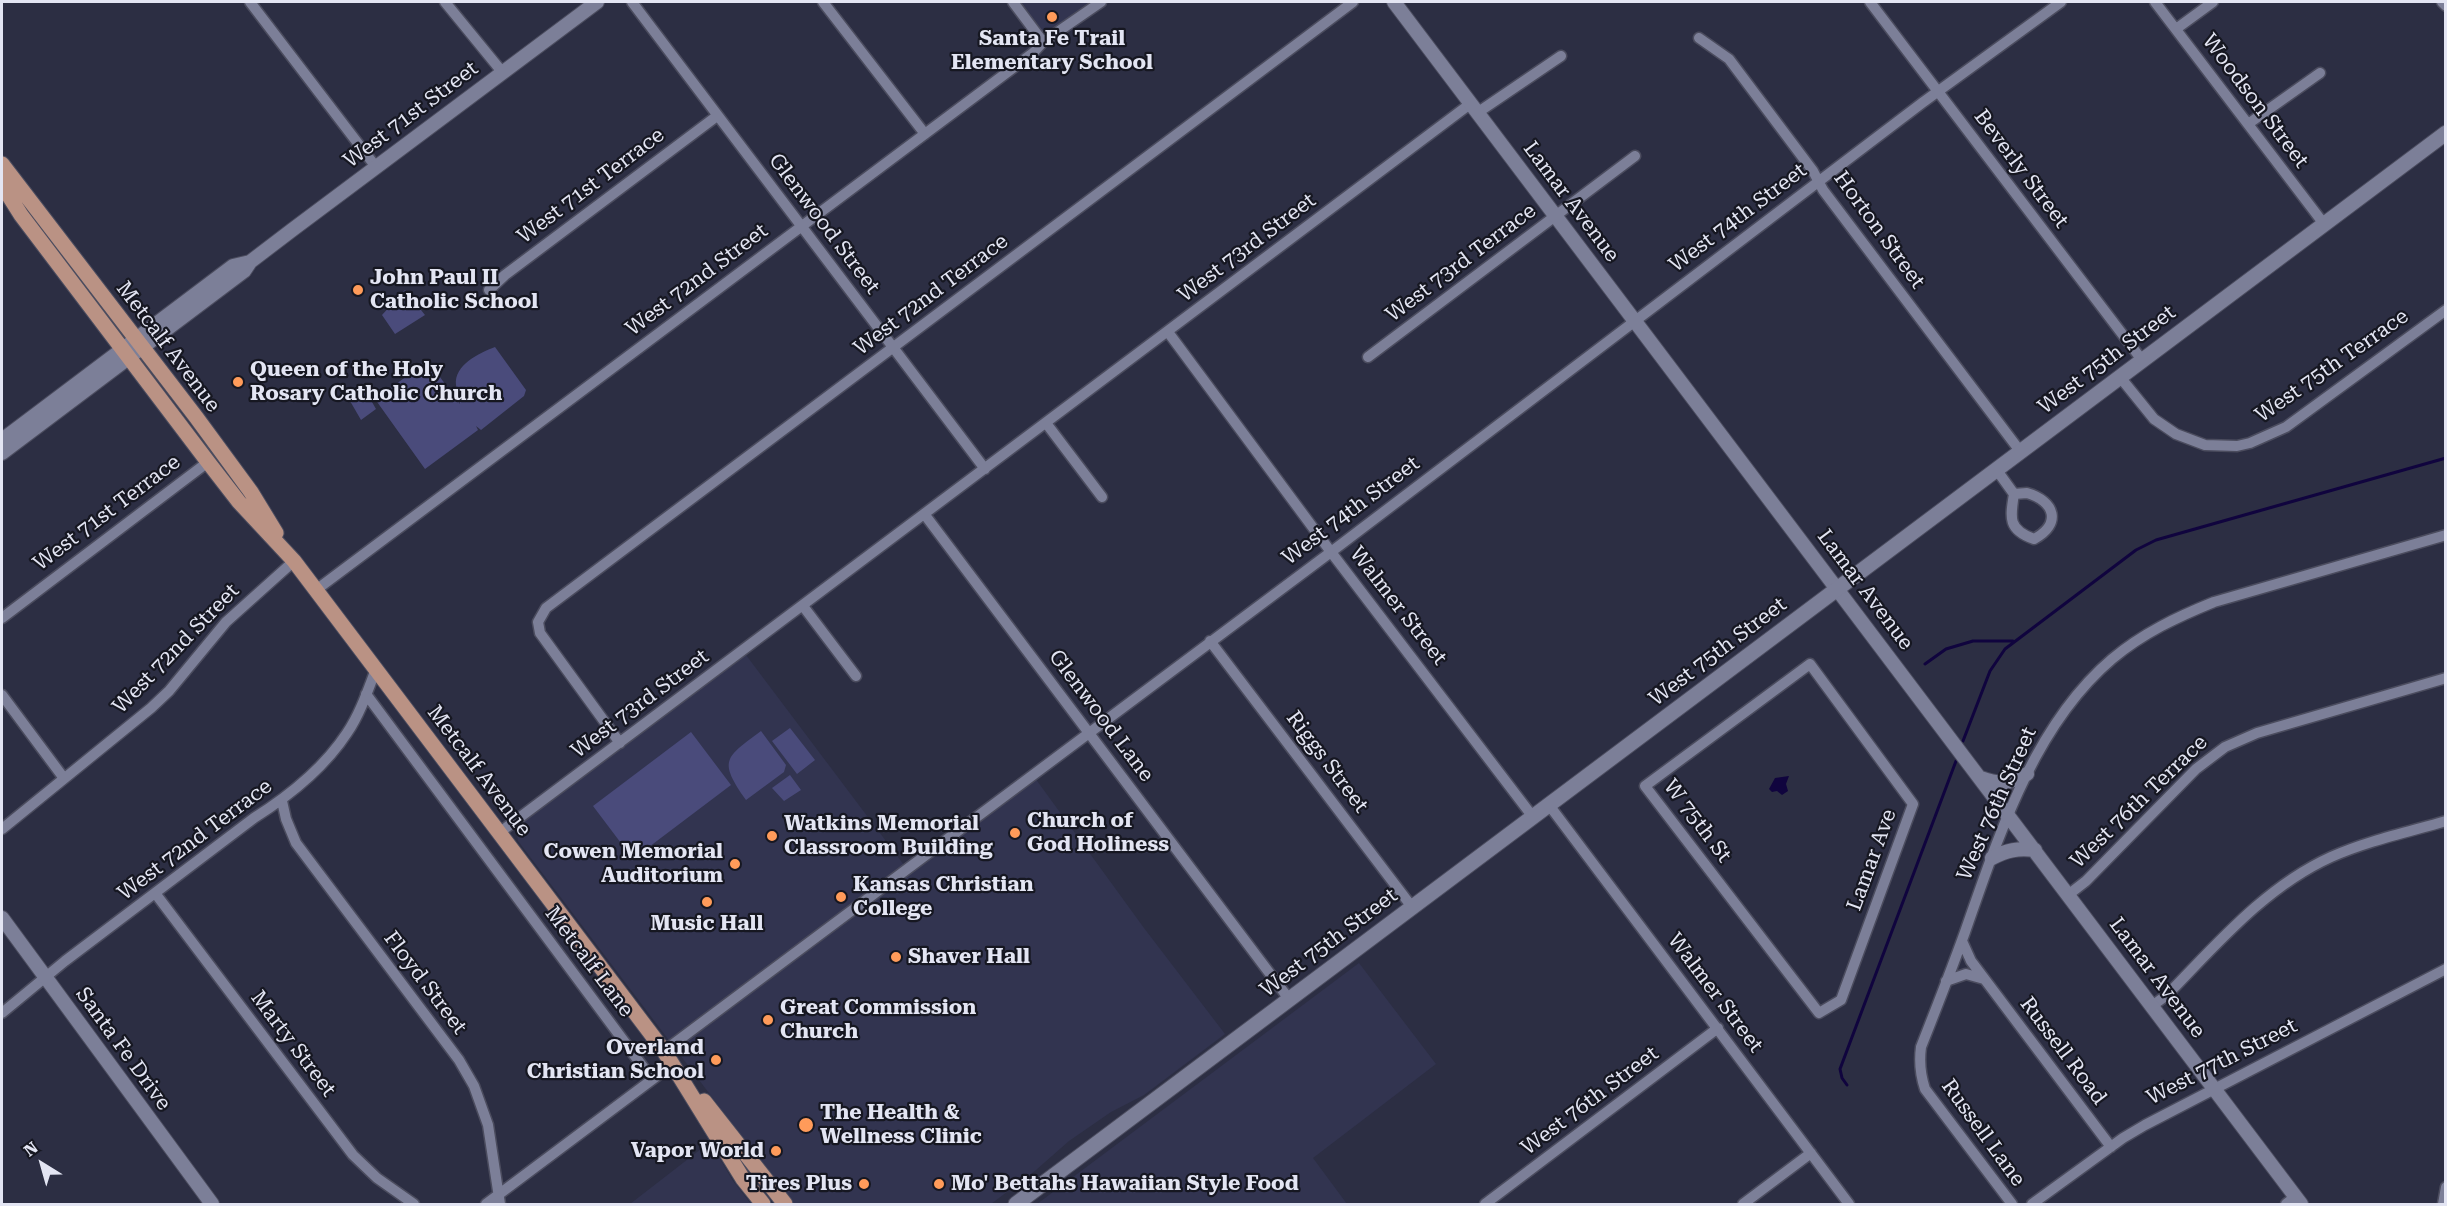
<!DOCTYPE html>
<style>
body{margin:0}
#map{position:relative;width:2447px;height:1206px;overflow:hidden;background:#2c2e43;font-family:"Roboto Serif",serif}
canvas{display:block}
.frame{position:absolute;inset:0;border:3px solid #e3e5f3;pointer-events:none}
.north{position:absolute;left:12px;top:1134px;width:60px;height:60px;-webkit-text-stroke:4px #161721;paint-order:stroke;rotate:323deg;font-size:16px;font-weight:700;line-height:24px;text-align:center;color:#e3e5f3}
.north::after{content:'';display:block;margin:auto;width:21px;height:27px;background:#e3e5f3;clip-path:polygon(50% 0,100% 100%,50% 72%,0 100%)}
</style>
<div id="map">
<canvas width="2447" height="1206"></canvas>
<div class="frame"></div>
<div class="north">N</div>
</div>
<script>
const g = document.querySelector('canvas').getContext('2d');
g.lineJoin = 'round';
function fillPath(path, color) { g.fillStyle = color; g.fill(path, 'evenodd'); }
function trace(path, color, width, dash) { g.strokeStyle = color; g.lineWidth = width; g.lineCap = dash ? 'butt' : 'round'; g.setLineDash(dash || []); g.stroke(path); }
function drawText(font, color, halo, rows, align = 'center') {
  g.font = font + ' "Roboto Serif",serif'; g.lineWidth = 4.5; g.setLineDash([]); g.textBaseline = 'middle'; g.strokeStyle = halo; g.fillStyle = color; for (const [text, x, y, turn = 0] of rows) {
    g.save(); g.translate(x, y); g.rotate((+turn || 0) * Math.PI / 180); g.textAlign = isNaN(turn) ? turn : align; if (halo) g.strokeText(text, 0, 0); g.fillText(text, 0, 0); g.restore();
  }
}
const built = new Path2D(`
 M1016,2H1096L1043,37Z
 M746,655L910,873L1035,778L1144,928L1225,1034L1144,1095L1111,1112L1069,1141L1036,1170L991,1204H793L518,841L517,835L518,828L527,818Z
 M1359,963L1436,1064L1313,1158L1347,1204H1037Z
 M710,1142L733,1181L751,1204H630Z`);
const green = new Path2D(`
 M405,290L425,315L395,334L382,315Z
 M495,347L526,390L524,396L481,430L476,426L478,430L425,469L375,399L428,361L460,404C459,398 457,392 456,385C454,365 479,353 495,347Z
 M363,385L372,394V402L376,409L361,420L346,394Z
 M790,728L815,760L797,774L772,741Z
 M761,731L786,765L784,772L746,800C718,760 725,758 761,731Z
 M691,732L731,785L633,859L593,806Z
 M790,775L801,790L784,801L772,788Z`);
const water = new Path2D(`
 M1789,776L1786,784L1788,791L1782,795L1777,791L1772,792L1769,789L1775,778Z`);
const stream = new Path2D(`
 M1925,664L1946,649L1973,641H2013
 M1963,741L1990,671L2005,649L2136,550L2156,540L2446,458
 M1847,1085L1842,1078L1840,1069L1956,761`);
const minor = new Path2D(`
 M250,2L376,167
 M445,2L503,73
 M632,2L985,469
 M823,2L925,134
 M1013,2L1043,42
 M1870,2L2142,360
 M2155,2L2324,224
 M2442,2L2446,6
 M2176,29L2213,2
 M1699,38L1729,59L1813,171L1823,190L2020,451
 M1477,113L1561,56
 M2248,124L2320,73
 M489,290L505,275L717,116
 M1168,332L1331,552L1533,817
 M1368,357L1635,156
 M2120,377L2154,419L2176,434L2205,445L2237,446L2250,443L2286,427L2446,310
 M1046,423L1102,497
 M1996,469L2014,494
 M2027,493C2055,501 2062,524 2034,539C2008,530 2010,518 2014,494Z
 M925,515L1289,999
 M316,590L1033,53L1043,42L1101,2
 M803,606L856,676
 M2,618L208,462
 M1210,641L1412,907
 M1810,664L1913,804L1841,1000L1819,1013L1645,786Z
 M366,694L652,1079
 M2,695L63,777
 M620,743L540,633L538,622L546,608L1353,2
 M282,801L286,819L296,843L459,1060L474,1086L488,1125L500,1204
 M1549,805L1849,1204
 M2,829L151,708L169,691L226,622L294,561
 M499,833L1470,104
 M155,893L353,1155L377,1178L414,1204
 M2068,895L2086,881L2196,769L2225,747L2257,733L2446,678
 M1962,941L1971,961L2111,1147
 M1946,981L1966,974L1984,979
 M2152,1006L2167,995C2217,944 2265,887 2331,857C2367,841 2408,832 2446,821
 M2,1013L65,961L254,818C289,796 324,768 347,733C360,714 368,690 376,669
 M664,1051L1331,552L1922,103L2061,2
 M486,1204L673,1064
 M1485,1204L1718,1028
 M1743,1204L1811,1153
 M2012,1204L1925,1089C1920,1074 1919,1062 1921,1047C1936,1009 1951,971 1965,932C1998,838 2033,726 2112,659C2143,633 2177,617 2214,602L2446,535
 M2032,1204L2123,1138L2145,1125L2446,969
 M2286,1204L2295,1197
 M2443,1204L2446,1187`);
const tertiary = new Path2D(`
 M1394,2L2301,1204
 M2,440L233,266L250,262
 M2,453L244,271L250,262L292,230L597,2
 M1981,778C2000,785 2009,784 2027,774
 M1992,858C2007,850 2018,848 2035,850
 M2,918L212,1204`);
const secondary = new Path2D(`
 M1016,1204L2446,133`);
const primary = new Path2D(`
 M2,164L196,417L251,492L276,533
 M2,185L21,215L208,462L239,502L294,561L664,1051L743,1179L763,1204
 M704,1101L785,1204`);
const markers = [
 [1052,17,6,"#ff9b5a"],
 [358,290,6,"#ff9b5a"],
 [238,382,6,"#ff9b5a"],
 [1015,833,6,"#ff9b5a"],
 [772,836,6,"#ff9b5a"],
 [735,864,6,"#ff9b5a"],
 [841,897,6,"#ff9b5a"],
 [707,902,6,"#ff9b5a"],
 [896,957,6,"#ff9b5a"],
 [768,1020,6,"#ff9b5a"],
 [716,1060,6,"#ff9b5a"],
 [806,1125,8,"#ff9b5a"],
 [776,1151,6,"#ff9b5a"],
 [864,1184,6,"#ff9b5a"],
 [939,1184,6,"#ff9b5a"]
];
const poiNames = [
 ["Santa Fe Trail",1052,39,"center"],
 ["Elementary School",1052,63,"center"],
 ["John Paul II",370,278],
 ["Catholic School",370,302],
 ["Queen of the Holy",250,370],
 ["Rosary Catholic Church",250,394],
 ["Church of",1027,821],
 ["God Holiness",1027,845],
 ["Watkins Memorial",784,824],
 ["Classroom Building",784,848],
 ["Cowen Memorial",723,852,"right"],
 ["Auditorium",723,876,"right"],
 ["Kansas Christian",853,885],
 ["College",853,909],
 ["Music Hall",707,924,"center"],
 ["Shaver Hall",908,957],
 ["Great Commission",780,1008],
 ["Church",780,1032],
 ["Overland",704,1048,"right"],
 ["Christian School",704,1072,"right"],
 ["The Health &",820,1113],
 ["Wellness Clinic",820,1137],
 ["Vapor World",764,1151,"right"],
 ["Tires Plus",852,1184,"right"],
 ["Mo' Bettahs Hawaiian Style Food",951,1184]
];
const streetNames = [
 ["Woodson Street",2255,101,53],
 ["West 71st Street",411,115,-37],
 ["Beverly Street",2021,169,53],
 ["West 71st Terrace",591,186,-37],
 ["Lamar Avenue",1571,202,53],
 ["West 74th Street",1738,218,-37],
 ["Glenwood Street",824,224,53],
 ["Horton Street",1879,230,54],
 ["West 73rd Street",1247,248,-37],
 ["West 73rd Terrace",1461,263,-37],
 ["West 72nd Street",697,280,-37],
 ["West 72nd Terrace",931,295,-37],
 ["Metcalf Avenue",168,347,53],
 ["West 75th Street",2107,360,-37],
 ["West 75th Terrace",2332,366,-35],
 ["West 74th Street",1351,511,-37],
 ["West 71st Terrace",107,513,-37],
 ["Lamar Avenue",1865,590,53],
 ["Walmer Street",1398,606,52],
 ["West 72nd Street",176,649,-46],
 ["West 75th Street",1718,652,-37],
 ["West 73rd Street",640,704,-37],
 ["Glenwood Lane",1101,716,53],
 ["Riggs Street",1327,762,53],
 ["Metcalf Avenue",479,771,53],
 ["West 76th Terrace",2139,802,-44],
 ["West 76th Street",1997,804,-66],
 ["W 75th St",1697,821,53],
 ["West 72nd Terrace",195,840,-37],
 ["Lamar Ave",1872,860,-70],
 ["West 75th Street",1329,943,-37],
 ["Metcalf Lane",589,962,53],
 ["Lamar Avenue",2157,978,53],
 ["Floyd Street",425,983,53],
 ["Walmer Street",1715,993,53],
 ["Marty Street",293,1044,53],
 ["Santa Fe Drive",123,1049,54],
 ["Russell Road",2063,1051,53],
 ["West 77th Street",2222,1062,-27],
 ["West 76th Street",1590,1101,-37],
 ["Russell Lane",1983,1133,54]
];
fillPath(built, '#323450');
fillPath(green, '#4a4b7b');
fillPath(water, '#10043e');
trace(stream, '#10043e', 3);
trace(minor, '#4b4c5e', 13);
trace(tertiary, '#4b4c5e', 16);
trace(secondary, '#4b4c5e', 17);
trace(primary, '#4b4c5e', 17);
trace(minor, '#7c7f98', 10);
trace(tertiary, '#7c7f98', 14);
trace(secondary, '#7c7f98', 15);
trace(primary, '#ba9284', 15);
for (const [x, y, r, color] of markers) { const dot = new Path2D(); dot.arc(x, y, r, 0, 2 * Math.PI); g.fillStyle = color; g.fill(dot); trace(dot, '#161721', 2); }
drawText('bold 21px', '#e3e5f3', '#161721', poiNames, 'left');
drawText('21px', '#e3e5f3', '#161721', streetNames);
</script>
